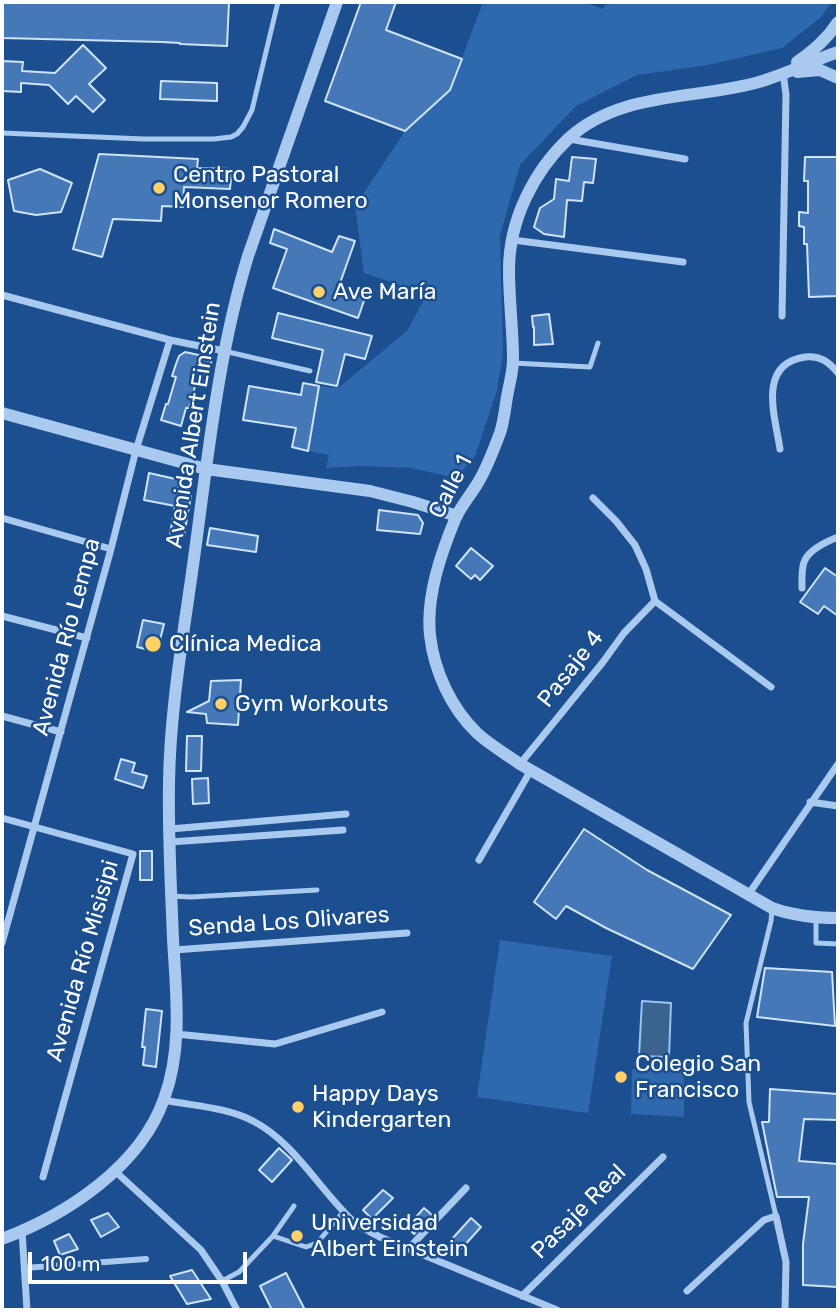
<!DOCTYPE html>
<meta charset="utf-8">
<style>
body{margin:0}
#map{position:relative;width:840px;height:1312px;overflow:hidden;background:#1b4f8f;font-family:Rubik,sans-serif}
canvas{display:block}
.frame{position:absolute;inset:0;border:4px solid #fff;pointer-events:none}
.scale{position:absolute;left:28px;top:1252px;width:219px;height:32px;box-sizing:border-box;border:4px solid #fff;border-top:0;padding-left:9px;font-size:21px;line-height:24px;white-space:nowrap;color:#fff;-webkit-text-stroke:5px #1b4f8f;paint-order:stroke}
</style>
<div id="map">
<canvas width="840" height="1312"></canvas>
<div class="frame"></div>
<div class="scale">100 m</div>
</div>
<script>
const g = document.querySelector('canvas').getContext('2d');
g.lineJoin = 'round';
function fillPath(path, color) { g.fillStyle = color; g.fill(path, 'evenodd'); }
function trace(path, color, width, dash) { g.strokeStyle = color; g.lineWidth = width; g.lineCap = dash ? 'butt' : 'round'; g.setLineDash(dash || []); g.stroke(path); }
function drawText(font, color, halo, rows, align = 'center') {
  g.font = font + ' Rubik,sans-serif'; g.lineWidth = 5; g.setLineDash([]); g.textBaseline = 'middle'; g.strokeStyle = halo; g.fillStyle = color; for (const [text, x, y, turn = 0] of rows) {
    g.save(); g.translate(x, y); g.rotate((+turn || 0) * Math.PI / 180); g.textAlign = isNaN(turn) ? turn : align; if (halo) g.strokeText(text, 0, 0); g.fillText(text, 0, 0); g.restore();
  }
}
const green = new Path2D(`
 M483,2H583L603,9L607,2H832L820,18L782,48L708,65L637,75L576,106L520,165L500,235L503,355L497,390L475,456L456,478L411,468L362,466L326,468L329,455L308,451L319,386L338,388L407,331L427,294L364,273L355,206L405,131L450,90Z
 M500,940L612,956L588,1113L477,1097Z
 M632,1069L684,1071V1117L631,1114Z`);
const water = new Path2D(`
 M642,1001L671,1003L669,1057L639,1056Z`);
const building = new Path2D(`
 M2,2H229L227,46L180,44V43L162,42L2,38Z
 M361,2H396L386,30L462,59L450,90L405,131L325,101Z
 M83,45L106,68L89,84L105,100L93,112L76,96L68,104L49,85L21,83V92L2,91V61L23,62L22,71L55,73Z
 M161,81L217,83V101L160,99Z
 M99,154L198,159L197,168L232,169L230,189L184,187L183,207L162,206L161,221L113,219L102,257L73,249Z
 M572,157L596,159L593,183L584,182L582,201L567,200L564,237L544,234L534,227L540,208L554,199L556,179L569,181Z
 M805,157H838V296L809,297L807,244H804V227L799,226V212L808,213V181H804Z
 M40,169L72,183L61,212L36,215L14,211L8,180Z
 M274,229L332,252L339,236L355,241L339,286L366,295L358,318L273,288L287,249L270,243Z
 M278,313L372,336L365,359L345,354L337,386L316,382L323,350L272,338Z
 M549,314L553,344L534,345V327H533L532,316Z
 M185,352L212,358L206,385L196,383L189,408H186L181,426L161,420L166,404H168L176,377L172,376L176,364L179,356Z
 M303,383L319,386L308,451L292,447L296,428L243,420L249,386L301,395Z
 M149,473L180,480L178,493L191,495L184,536L170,534L175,506L144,500Z
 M379,510L418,515L423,523L420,534L377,530Z
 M210,528L258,536L256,552L207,545Z
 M471,548L493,566L480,580L475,575L471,579L456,566Z
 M825,568L838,577V616L824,606L818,614L800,602Z
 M143,620L164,624L157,652L137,647Z
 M241,680L238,725L207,723L206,714L187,712L209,701L211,681Z
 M187,736H202L201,771H186Z
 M121,759L135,763L132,772L147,776L143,788L115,779Z
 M208,778L209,803L193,804L192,779Z
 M584,829L647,870L731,915L693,969L606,928L566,906L556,919L534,902Z
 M140,851H152V880H140Z
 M765,968L832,972L835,1026L757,1017Z
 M146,1009L162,1011L156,1067L143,1065L145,1047H142Z
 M770,1089L838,1094V1120L804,1119L799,1161L838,1164V1287L803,1285V1244L809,1197H777L762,1122H769Z
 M279,1148L292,1160L272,1182L259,1170Z
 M383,1190L393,1198L372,1219L363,1210Z
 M424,1208L432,1215L414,1234L407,1227Z
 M108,1213L119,1227L101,1237L91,1220Z
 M471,1218L481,1227L462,1248L452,1239Z
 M69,1234L78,1249L60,1255L54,1241Z
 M192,1270L211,1299L187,1304L170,1276Z
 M286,1273L305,1310H272L260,1286Z`);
const service = new Path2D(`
 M2,133L144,139H214L231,137L237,134L243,127L252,110L278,2
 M224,351L310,371
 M513,363L590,367L598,343
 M171,896L191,897L317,890
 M772,908L771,921L746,1023L749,1102L776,1216
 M816,919V943L838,944
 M273,1236L294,1206
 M222,1281L239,1272L273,1236L306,1247L317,1243L344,1211`);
const pedestrian = new Path2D(`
 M24,1268L146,1259`);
const minor = new Path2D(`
 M569,139L685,159
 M513,240L683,262
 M2,295L170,340L224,351
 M782,316L786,95L783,72
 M780,449C775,416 757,364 805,357C820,355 829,362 838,373
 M593,498L616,521L635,545L646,569L655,601L771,687
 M2,518L111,549
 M802,588C802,580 801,567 805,560C810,549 828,541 838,537
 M2,616L87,638
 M2,716L61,732
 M520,764L603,662L624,633L655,601
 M810,802L838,806
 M2,818L133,854L43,1177
 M170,829L346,814
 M170,842L343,830
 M479,860L531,770
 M748,895L838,764
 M2,943L111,549L136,450L170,340
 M174,950L407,933
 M176,1034L275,1044L382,1012
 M164,1100C193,1106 226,1107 253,1121C294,1142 319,1189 352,1220C360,1227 370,1232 380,1237L557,1310
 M116,1172L201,1250L222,1281L237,1310
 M22,1231L27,1310
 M409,1248L466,1188
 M687,1291L764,1220L776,1216L786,1262L785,1310
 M522,1296L663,1157`);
const tertiary = new Path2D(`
 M838,52C812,61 786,74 759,82C696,100 620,91 569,138C533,172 509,221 509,270C509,300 513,330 513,360C513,372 509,385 507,397C505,408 504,421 500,433C494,449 487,467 479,481C472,493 462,505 456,517C441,553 426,596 430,635C434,671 451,708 477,733C490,745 506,754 520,764L772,908C794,916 815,918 838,918
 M797,62C814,50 827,39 838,22
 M797,72L820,70L838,78
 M2,413L206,469L370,491L413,502L457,516
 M2,1239C66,1215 140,1167 164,1099C183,1048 176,992 173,939C171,887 168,835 169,783C170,708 184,632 194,558C208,457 218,354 248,256L337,2`);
const markers = [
 [159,188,7,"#ffd166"],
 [319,292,7,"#ffd166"],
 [153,644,9,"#ffd166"],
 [221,704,7,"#ffd166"],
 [621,1077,7,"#ffd166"],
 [298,1107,7,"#ffd166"],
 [297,1236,7,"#ffd166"]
];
const poiNames = [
 ["Centro Pastoral",173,175],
 ["Monsenor Romero",173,201],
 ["Ave María",333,292],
 ["Clínica Medica",169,644],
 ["Gym Workouts",235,704],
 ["Colegio San",635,1064],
 ["Francisco",635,1090],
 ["Happy Days",312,1094],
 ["Kindergarten",312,1120],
 ["Universidad",311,1223],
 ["Albert Einstein",311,1249]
];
const streetNames = [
 ["Avenida Albert Einstein",194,425,-81],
 ["Calle 1",451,487,-63],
 ["Avenida Río Lempa",67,637,-75],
 ["Pasaje 4",571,669,-52],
 ["Senda Los Olivares",289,922,-4],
 ["Avenida Río Misisipi",83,961,-74],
 ["Pasaje Real",579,1212,-45]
];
fillPath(green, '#2e69ad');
fillPath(water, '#3c6290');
trace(water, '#9cc4f0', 2);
fillPath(building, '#4478b7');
trace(building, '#cfe3fa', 2);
trace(service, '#a9c9ee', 5);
trace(pedestrian, '#a9c9ee', 6);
trace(minor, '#a9c9ee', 7);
trace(tertiary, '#a9c9ee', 12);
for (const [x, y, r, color] of markers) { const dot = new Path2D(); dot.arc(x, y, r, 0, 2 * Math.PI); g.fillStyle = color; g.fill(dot); trace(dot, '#1b4f8f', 2.5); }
drawText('23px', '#fff', '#1b4f8f', poiNames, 'left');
drawText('23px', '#fff', '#1b4f8f', streetNames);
</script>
